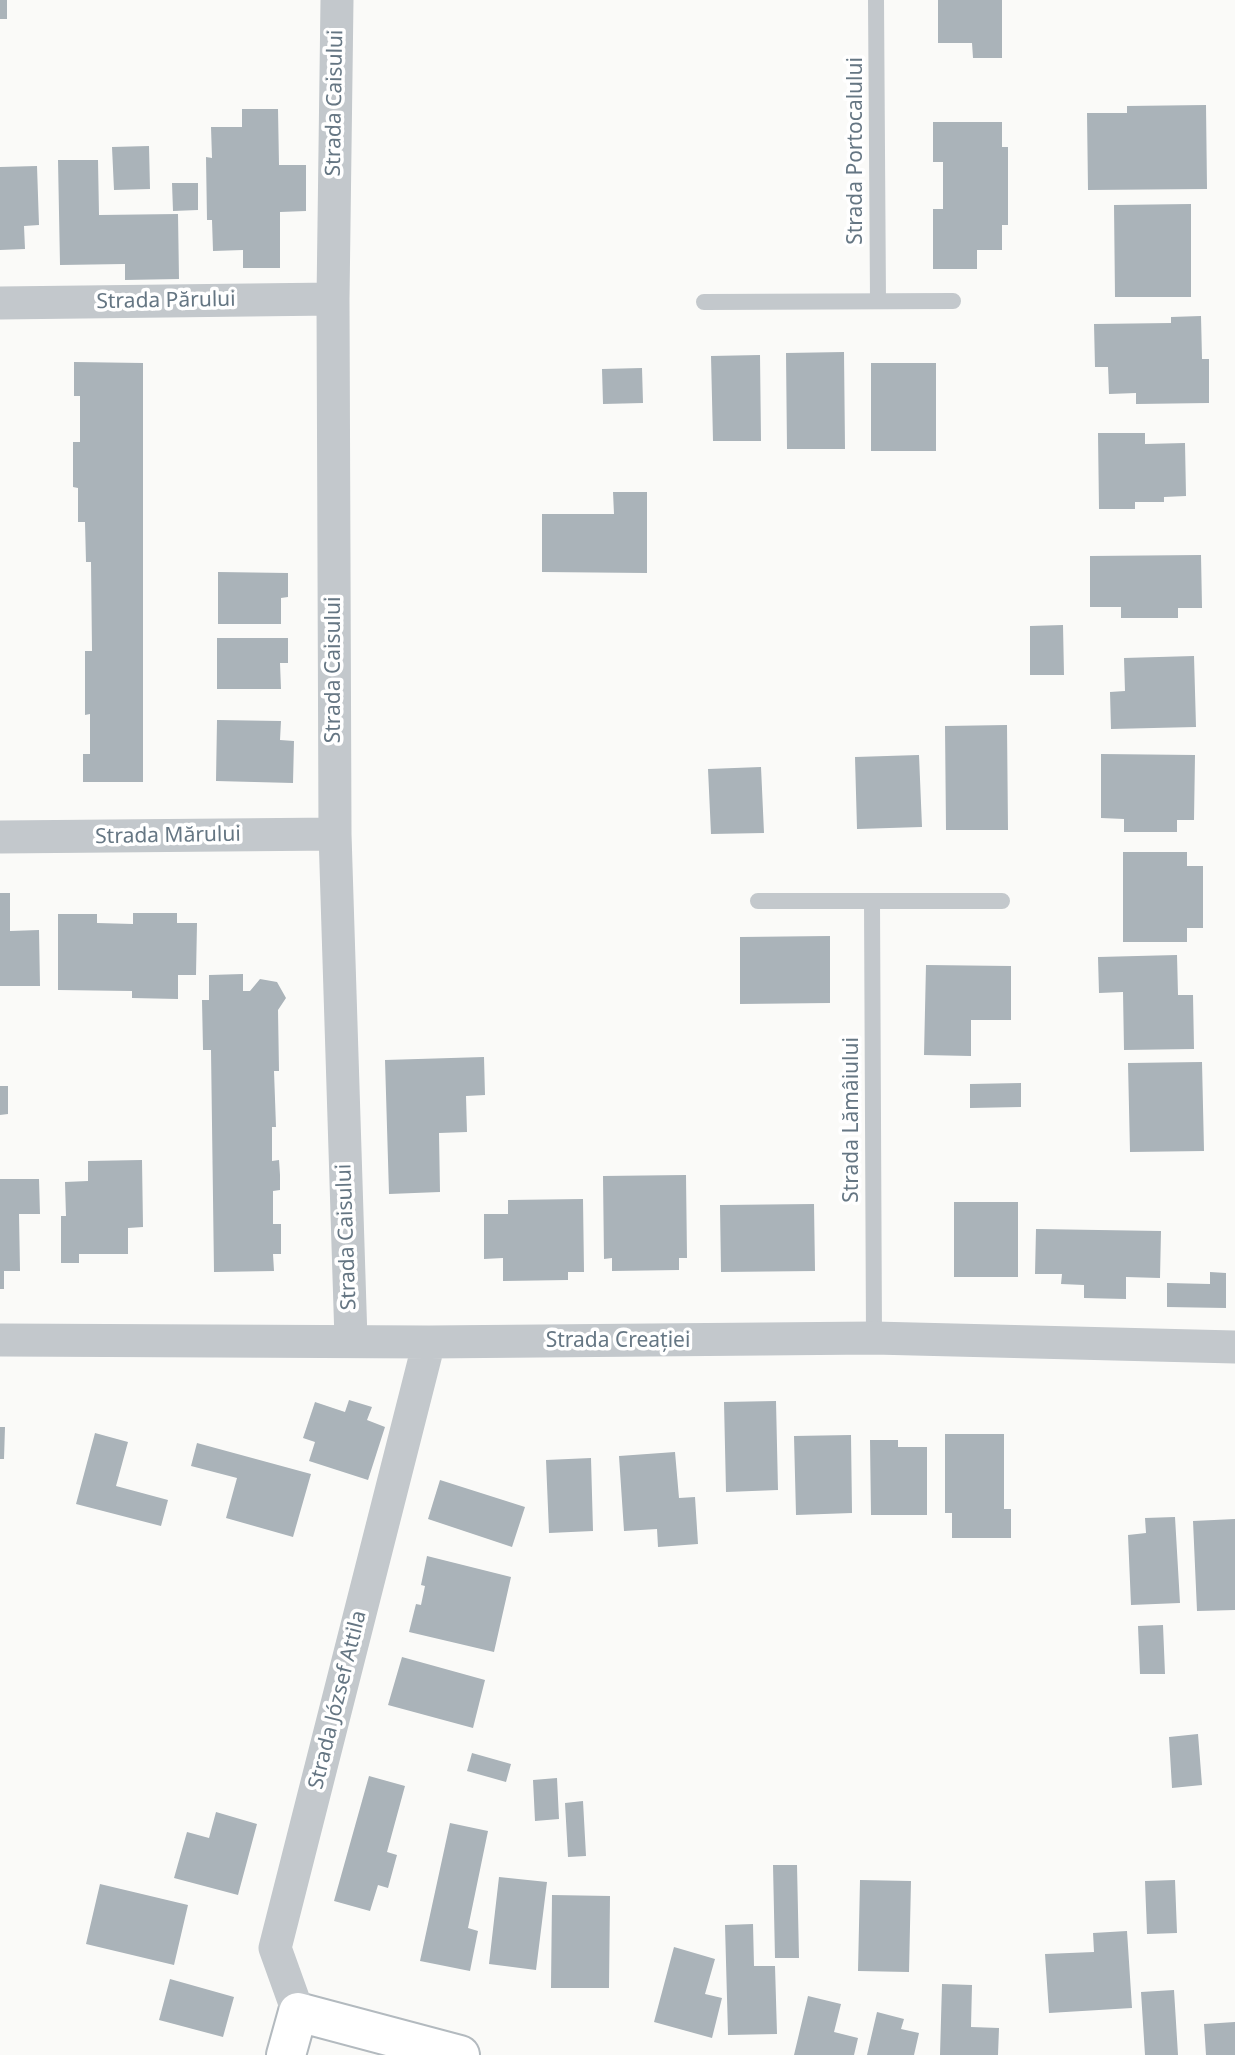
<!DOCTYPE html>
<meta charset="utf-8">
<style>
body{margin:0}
canvas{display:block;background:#fafaf8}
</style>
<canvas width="1235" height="2055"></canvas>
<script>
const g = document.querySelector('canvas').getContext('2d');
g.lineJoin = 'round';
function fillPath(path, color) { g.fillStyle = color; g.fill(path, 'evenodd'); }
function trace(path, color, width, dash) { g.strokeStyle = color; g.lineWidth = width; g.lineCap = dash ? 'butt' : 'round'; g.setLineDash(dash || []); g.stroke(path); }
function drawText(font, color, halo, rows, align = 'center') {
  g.font = font + ' "Noto Sans",sans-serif'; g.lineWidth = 7; g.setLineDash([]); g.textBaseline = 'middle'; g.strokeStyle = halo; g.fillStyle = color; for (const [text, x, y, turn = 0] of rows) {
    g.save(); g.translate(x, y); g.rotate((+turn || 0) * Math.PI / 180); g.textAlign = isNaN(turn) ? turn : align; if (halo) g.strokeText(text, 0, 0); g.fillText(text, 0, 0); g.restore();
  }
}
const building = new Path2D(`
 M0,0H7V19H0Z
 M938,0H1002V58H973L972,43H938Z
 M1206,105L1207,189L1088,190L1087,113H1127V106Z
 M242,109H278L279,165H306V211L280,212V268H243V250L213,251L212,220H207L206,157L212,158L211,127H242Z
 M933,122H1002V147H1008V225H1002V250H977V269H933V209H943V162H933Z
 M149,146L150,189L114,190L112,147Z
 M58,160H98L99,215L178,214L179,279L125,280V264L60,265Z
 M37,166L39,225L24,226L25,249L0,250V167Z
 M172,183H198V210L173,211Z
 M1191,204V297H1115L1114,205Z
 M1201,316L1202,359H1209V403L1136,404V393L1109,394L1108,367H1095L1094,324L1171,323V317Z
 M844,352L845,449H787L786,353Z
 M760,355L761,441H713L711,356Z
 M74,362L143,363V782H83V754H90V714L85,715V651H92L91,562H86L85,522H78V488L73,487V442H80V396H74Z
 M871,363H936V451H871Z
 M642,368L643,403L603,404L602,369Z
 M1098,433H1145V444L1185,443L1186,496L1164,497V502H1135V509H1099Z
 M613,492H647V573L542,572V514H614Z
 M1201,555L1202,608H1178V618H1121V607H1090V556Z
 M218,572L288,573V597L281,598V624H218Z
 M1063,625L1064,675H1030V626Z
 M217,638H288V663H280L281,689H217Z
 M1194,656L1196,727L1111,729L1110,692L1125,691L1124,658Z
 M217,720L281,721L280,740L294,741L293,783L216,781Z
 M1007,725L1008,830H946L945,726Z
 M1101,754L1195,755L1194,820H1177V832H1124V819L1101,818Z
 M919,755L922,827L857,829L855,757Z
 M761,767L764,833L711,834L708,769Z
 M1123,852H1187V866H1203V928H1187V942H1123Z
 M0,893H10V931L39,930L40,986H0Z
 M133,913H177V923H197L196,975H178V999L132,998V991L58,990V914H97V923L133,924Z
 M830,936V1003L740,1004V937Z
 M1177,955L1178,995H1193L1194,1049L1124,1050L1123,992L1099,993L1098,957Z
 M926,965L1011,966V1020H971V1056L924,1055Z
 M243,974V991H250L260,979L277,982L286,998L278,1010L279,1071H274L276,1127H272V1161L279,1160L280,1175V1190L273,1191V1224H281V1254H273L274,1271L214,1272L211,1050H203L202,1000H209V975Z
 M484,1057L485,1095L466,1096L467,1132L439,1133L440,1192L389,1194L385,1060Z
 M1202,1062L1204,1151L1130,1152L1128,1063Z
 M1021,1083V1107L970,1108V1084Z
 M0,1086H8V1114L0,1115Z
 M142,1160L143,1227L128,1228V1254H79V1263H61V1216H66L65,1182L88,1181V1161Z
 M686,1175L687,1258H679V1270L612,1271V1258L604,1259L603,1176Z
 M0,1179H39L40,1214H19L20,1271H4V1289H0Z
 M583,1199L584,1272H568V1280L503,1281V1258L484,1259V1214H508V1200Z
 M954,1202H1018V1277H954Z
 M814,1204L815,1271L721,1272L720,1205Z
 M1036,1229L1161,1231L1160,1278L1126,1277V1299L1084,1298V1285L1061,1284L1062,1274H1035Z
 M1210,1272L1226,1273V1308L1167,1307V1283L1210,1284Z
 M349,1400L372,1407L367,1420L385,1427L368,1480L309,1461L315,1442L303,1438L315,1402L345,1412Z
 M776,1401L778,1490L726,1492L724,1402Z
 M0,1427H5L4,1459H0Z
 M95,1433L128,1442L116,1486L168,1500L161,1526L76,1504Z
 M945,1434H1004V1509H1011V1538H952V1513H945Z
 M851,1435L852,1513L796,1515L794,1436Z
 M870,1440H898V1447H927V1515H871Z
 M197,1443L311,1474L293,1537L226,1518L237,1478L191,1466Z
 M675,1452L679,1498L695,1497L698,1544L658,1547L657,1529L624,1531L619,1456Z
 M591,1458L593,1531L549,1533L546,1460Z
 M440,1480L525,1507L512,1547L428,1519Z
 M1175,1517L1180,1603L1131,1605L1128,1535L1146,1533L1145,1518Z
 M1235,1519V1610L1197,1611L1193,1521Z
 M427,1556L511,1577L494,1652L409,1632L416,1604L421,1605L425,1586L421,1585Z
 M1163,1625L1165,1674H1140L1138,1626Z
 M402,1657L485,1680L473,1728L388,1705Z
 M1198,1734L1202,1785L1172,1788L1169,1737Z
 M472,1753L511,1764L506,1782L467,1771Z
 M369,1776L405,1786L387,1852L397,1855L388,1888L378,1885L370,1911L334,1901Z
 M557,1778L559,1819L535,1821L533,1780Z
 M583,1801L586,1856L568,1857L565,1803Z
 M216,1812L257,1824L238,1895L174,1878L187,1832L209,1838Z
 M450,1823L488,1831L468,1928L478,1931L470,1971L420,1961Z
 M773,1865H797L799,1958H775Z
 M499,1877L547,1882L536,1970L489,1964Z
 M860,1880L911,1881L909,1972L858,1971Z
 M1175,1880L1177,1933L1147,1934L1145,1881Z
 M100,1884L188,1905L174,1965L86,1944Z
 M552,1895L610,1896L609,1988H551Z
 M753,1924L754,1966H775L777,2034L728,2035L725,1925Z
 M1127,1931L1132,2008L1049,2013L1045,1954L1094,1952L1093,1933Z
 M674,1947L715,1959L705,1994L722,1998L712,2038L654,2022Z
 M170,1979L234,1997L223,2037L159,2020Z
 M942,1984L972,1985L971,2027L999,2028L998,2055H940Z
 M1174,1990L1178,2055H1145L1141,1992Z
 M808,1996L841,2004L834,2032L858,2038L854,2055H794Z
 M877,2012L904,2019L901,2029L919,2033L914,2055H867Z
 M1235,2022V2055H1206L1204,2024Z`);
const lane = new Path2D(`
 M876,0L878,301
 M704,302L953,301
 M758,901H1002
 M872,901L874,1338`);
const street = new Path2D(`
 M337,0L333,299L335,834L351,1340
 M0,303L333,299
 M0,837L335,834
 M0,1340L429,1342L874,1338L1235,1347
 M298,2012L275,1948L429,1342`);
const secondary = new Path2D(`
 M286,2055L298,2012L460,2055`);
const streetNames = [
 ["Strada Caisului",335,103,-89],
 ["Strada Portocalului",856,151,-90],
 ["Strada Părului",166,301,-1],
 ["Strada Caisului",334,670,-90],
 ["Strada Mărului",168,836,-1],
 ["Strada Lămâiului",852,1120,-90],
 ["Strada Caisului",347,1237,-92],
 ["Strada Creației",618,1341],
 ["Strada József Attila",338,1700,-76]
];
fillPath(building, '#aab3b9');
trace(secondary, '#b3babf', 42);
trace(lane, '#c3c8cc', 16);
trace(street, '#c3c8cc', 33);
trace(secondary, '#fff', 38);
drawText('21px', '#657683', '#fff', streetNames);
</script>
